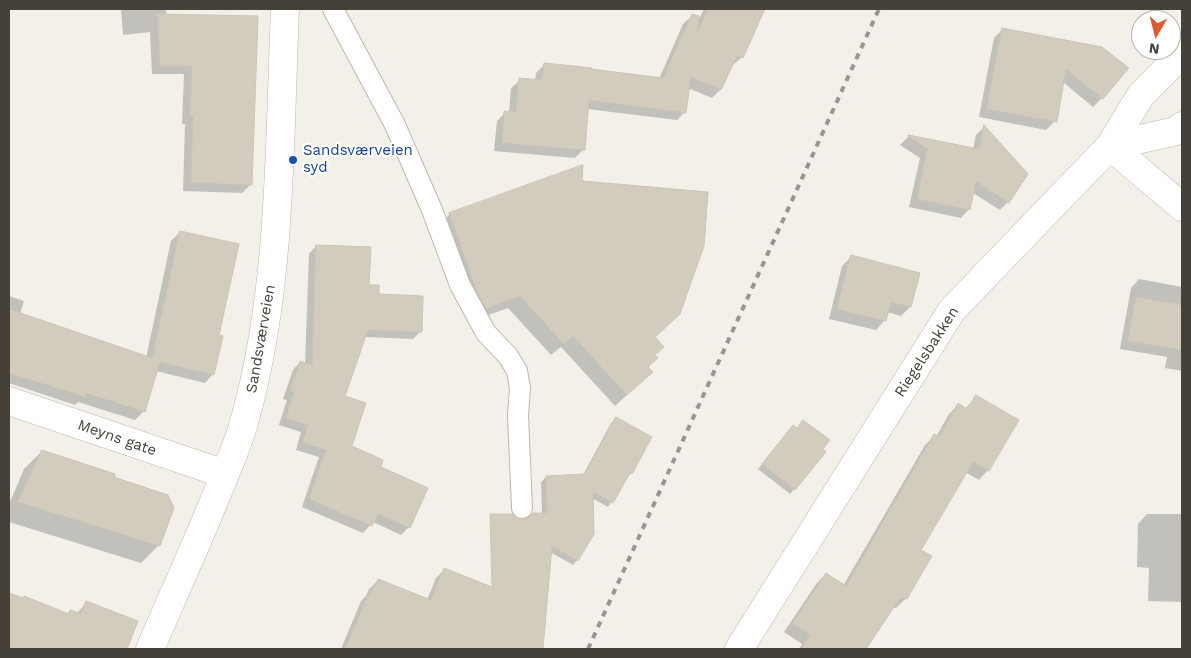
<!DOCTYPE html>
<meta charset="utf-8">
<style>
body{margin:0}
#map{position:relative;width:1191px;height:658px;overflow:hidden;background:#f2f0e9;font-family:"Work Sans",sans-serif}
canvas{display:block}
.frame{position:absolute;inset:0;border:10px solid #454138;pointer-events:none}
.north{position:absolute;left:1131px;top:10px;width:50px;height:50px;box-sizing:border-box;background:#fff;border:1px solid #b5b3af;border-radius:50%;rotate:188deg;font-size:14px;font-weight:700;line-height:20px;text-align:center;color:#454138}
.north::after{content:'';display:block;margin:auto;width:18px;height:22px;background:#e05932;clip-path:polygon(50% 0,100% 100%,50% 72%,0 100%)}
</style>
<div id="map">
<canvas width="1191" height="658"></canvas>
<div class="frame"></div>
<div class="north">N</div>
</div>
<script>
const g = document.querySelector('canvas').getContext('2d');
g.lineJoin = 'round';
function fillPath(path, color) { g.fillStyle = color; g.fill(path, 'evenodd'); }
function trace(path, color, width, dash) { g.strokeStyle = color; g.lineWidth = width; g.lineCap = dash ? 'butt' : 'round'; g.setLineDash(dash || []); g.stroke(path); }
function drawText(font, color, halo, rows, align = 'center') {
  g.font = font + ' "Work Sans",sans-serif'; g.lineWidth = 4; g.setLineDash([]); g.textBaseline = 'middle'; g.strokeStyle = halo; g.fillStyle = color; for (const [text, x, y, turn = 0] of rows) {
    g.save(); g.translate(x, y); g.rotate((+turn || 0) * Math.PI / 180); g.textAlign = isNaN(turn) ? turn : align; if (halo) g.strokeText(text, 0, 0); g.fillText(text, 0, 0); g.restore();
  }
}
const shadow = new Path2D(`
 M121,9H166L167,15L257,17L251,184L242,193L183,191L185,124H182L184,74H152L150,32L123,35Z
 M704,9H763L742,57L733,65H731L720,90L712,98L688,88L685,112L677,120L587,109L583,150L575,158L494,151L497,121L505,113H509L511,88L520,80L535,81L536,73L544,65L659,79L683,24L692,16L697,23Z
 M1003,29L1102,48V98L1093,107L1063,82L1055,121L1046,130L979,117L994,38Z
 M984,127L1008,202L1000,210L973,193L969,209L961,218L909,207L920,158L900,145L909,136L973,149L976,135Z
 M581,182L654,338L647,368L639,384L615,406L561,347L551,355L508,308L474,320L438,226L450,214Z
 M180,232L217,336L213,374L205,383L156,371L144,411L135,420L78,402L75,405L9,383V296L24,301L20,314L146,358L171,241Z
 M316,246L368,286L421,331L413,339L364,337L344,397L350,447L380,468L409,527L401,535L373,522L363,533L302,507L319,457L296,450L301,432L279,425L287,400L283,399L293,370L300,362L305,364L309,254Z
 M851,257L910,307L901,316L887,312L885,320L876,330L829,319L842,266Z
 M1139,279L1182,287V371L1165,368L1167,357L1120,349L1131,288Z
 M976,397L988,470L979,480L965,472L920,550L906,598L896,608L892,607L864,649H799L802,644L784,632L817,583L826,574L843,586L925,445L934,436L936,437L949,414L958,405L965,409Z
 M616,419L631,473L608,507L592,498L577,560L573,565L550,552L541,649H507L517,533L515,519L522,521L542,514L541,482L546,477L583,475L611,423Z
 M789,432L825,452L790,494L758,469Z
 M42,451L113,477L159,545L141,563L9,522V504L24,469Z
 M1147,514H1182V602L1148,601L1149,568L1137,567L1138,524Z
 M445,569L475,582L447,649H341L361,601L366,596L369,589L378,581L427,600L436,578Z
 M15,596L67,614L70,611L76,614L86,603L136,622L125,649H9V602Z`);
const building = new Path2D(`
 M708,9H765L743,58L737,56L721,90L691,77L686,113L589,100L585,150L502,143L504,111L516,112L519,78L542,80L544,63L592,68L591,69L663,78L692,14L699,16L697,33Z
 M158,14L258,16L252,185L191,183L193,116H190L192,66H160Z
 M1002,28L1102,47L1129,68L1103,99L1066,69L1057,122L987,109Z
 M984,125L1028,174L1009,203L976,181L970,210L917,199L927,150H929L908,136V135L979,149Z
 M583,165L582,181L708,192L704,246L680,314L655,337L664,347L655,355L658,358L648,367L653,372L627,395L573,336L564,344L520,296L486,309L478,294L449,213Z
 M180,231L239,244L219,335L223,336L214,375L160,362L145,412L86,393L85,397L9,373V309L152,358Z
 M316,245L371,247L369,285H379V294L423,296L422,332L368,330L345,396L366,403L352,446L383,460L381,467L428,488L410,528L378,514L372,526L309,499L326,450L303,442L308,425L286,418L294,392L290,391L300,361L312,365Z
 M851,255L920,273L911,307L891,302L886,321L837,309Z
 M1136,297L1182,305V350L1128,341Z
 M976,395L1019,420L989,471L973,462L921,550L932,556L907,599L900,598L866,649H801L810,635L793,623L826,573L846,586L934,434L939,437L958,403L967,409Z
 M616,417L652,437L632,474L630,473L613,503L593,492L594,534L578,561L552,546L543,649H345L370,591L372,592L378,579L431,600L444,568L492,587L490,514H512L516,518L522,520L528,518L533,513H547L546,476L584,474Z
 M803,420L830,440L823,449L826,452L795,490L762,464L793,425L797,428Z
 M42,450L115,474L114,477L168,495L174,508L160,546L18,502Z
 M9,593L23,598L24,596L69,614L70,610L81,614L86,601L138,621L127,649H9Z`);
const service = new Path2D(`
 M333,9L395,125L432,210L460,285L486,333L508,356L517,371L520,388L518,415L522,508`);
const minor = new Path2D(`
 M1110,146L1182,207
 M1110,146L1176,131L1182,126
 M9,401L225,474
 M150,649C173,596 197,543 219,489C228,466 239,443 245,419C282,286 279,146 285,9
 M739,649L952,310L1110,146L1141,95L1182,54`);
const rail = new Path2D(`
 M588,649L879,9`);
const markers = [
 [293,160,5,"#1a4fb4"]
];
const transitNames = [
 ["Sandsværveien",303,151],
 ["syd",303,168]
];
const streetNames = [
 ["Sandsværveien",261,339,-80],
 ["Riegelsbakken",927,352,-57],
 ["Meyns gate",117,438,19]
];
fillPath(shadow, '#0003');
fillPath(building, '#d2ccbf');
trace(building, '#ccc4b3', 1);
trace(service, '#bcb8ac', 22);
trace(minor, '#bcb8ac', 29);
trace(service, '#fff', 20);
trace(minor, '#fff', 28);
trace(rail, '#969696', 4, [6, 6]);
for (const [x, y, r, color] of markers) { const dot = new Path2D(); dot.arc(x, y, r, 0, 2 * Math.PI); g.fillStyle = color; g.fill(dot); trace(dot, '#fff', 2); }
drawText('15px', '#164399', '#fff', transitNames, 'left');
drawText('15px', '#454138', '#fff', streetNames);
</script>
